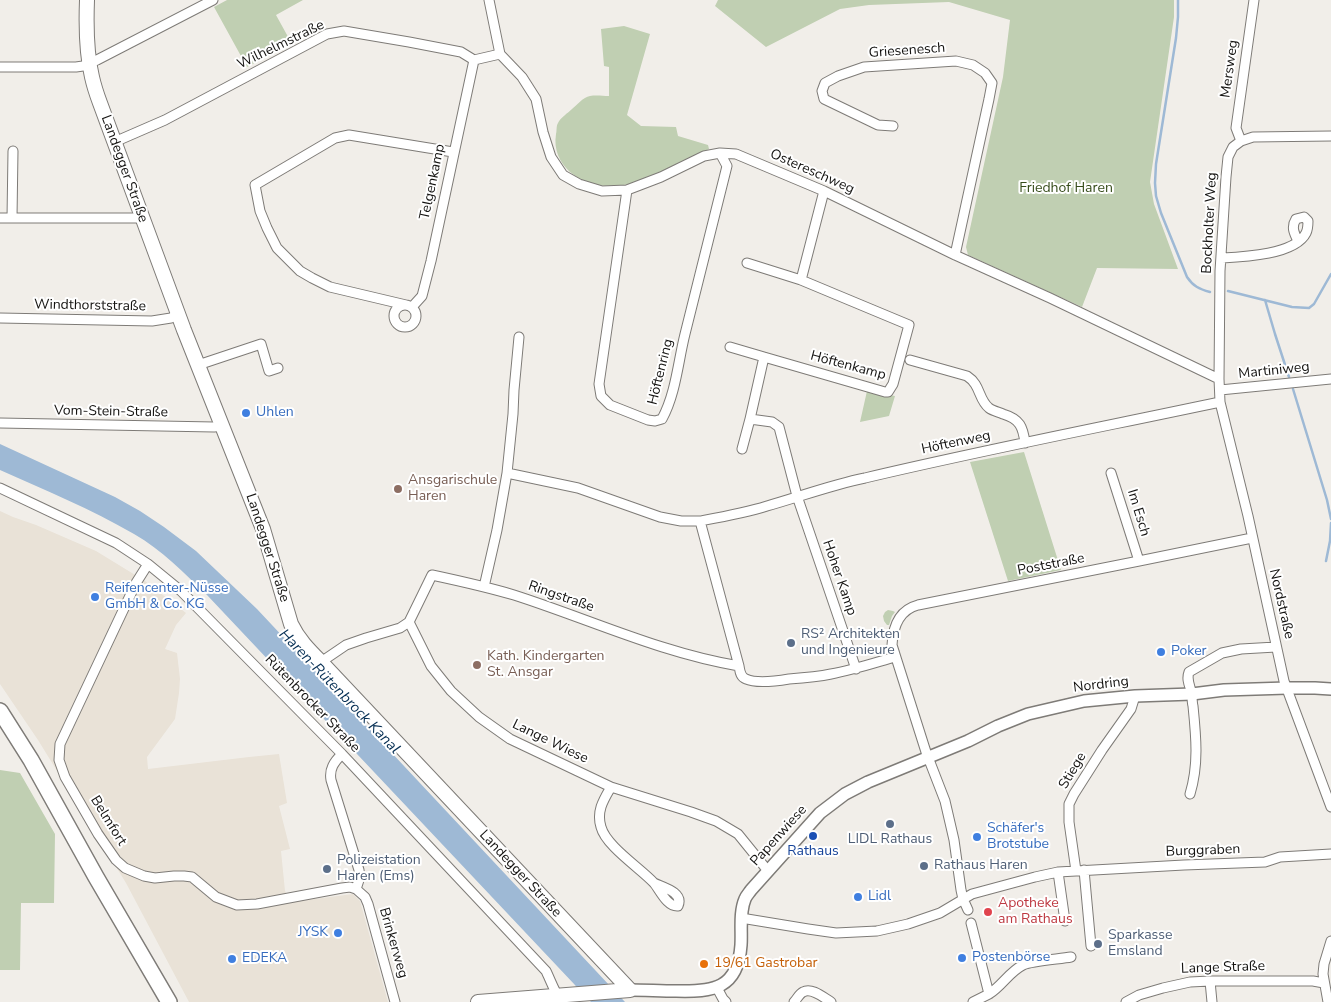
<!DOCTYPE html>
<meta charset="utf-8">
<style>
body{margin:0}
canvas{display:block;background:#f1eee9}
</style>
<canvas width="1331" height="1002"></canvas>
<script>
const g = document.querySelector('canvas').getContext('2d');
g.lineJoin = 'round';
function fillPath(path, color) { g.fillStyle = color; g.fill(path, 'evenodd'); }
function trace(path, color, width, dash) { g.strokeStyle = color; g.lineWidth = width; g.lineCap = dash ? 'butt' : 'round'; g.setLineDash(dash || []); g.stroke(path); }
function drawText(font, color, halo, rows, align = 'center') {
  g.font = font + ' "Nunito Sans",sans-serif'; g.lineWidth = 4; g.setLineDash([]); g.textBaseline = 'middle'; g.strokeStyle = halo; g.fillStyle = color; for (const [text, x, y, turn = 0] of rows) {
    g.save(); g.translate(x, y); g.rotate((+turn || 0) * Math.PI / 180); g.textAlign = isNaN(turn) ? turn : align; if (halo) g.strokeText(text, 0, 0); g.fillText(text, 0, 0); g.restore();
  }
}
const built = new Path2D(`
 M0,511L13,517L36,525L96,551L145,581L186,613L176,625L165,649L177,653L180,679L179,693L175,719L147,757L148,769L249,757L279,754L287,803L279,806L290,849L281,851L285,891L292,902L353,894L360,901L388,1002H189L126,883L38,740L0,684Z`);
const green = new Path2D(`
 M227,0H303L276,15L292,44L247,67L214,7Z
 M718,0H1174V17L1150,182L1154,204L1178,269L1097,268L1082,307L968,255L966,247L1003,77L1010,20L949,2L869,5L840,9L766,47L715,6Z
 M624,26L650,34L627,115L641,126L676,127L678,136L708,145L709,149C679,163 643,187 609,186C580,186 551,165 556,134C557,131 556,126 558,123C560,118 568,113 572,109C577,105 583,97 590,96C596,95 603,96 609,96V67L604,66L601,29Z
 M867,391L895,396L889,416L860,422Z
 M1024,452L1061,570L1008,581L970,462Z
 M888,610L893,611L895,612L892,616L889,625H887L884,621L883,616L885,612Z
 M0,770L20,773L55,834L54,903H21L20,970H0Z`);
const water = new Path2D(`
 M0,444L115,497L140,511L164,527L196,551L257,609L625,1002H591L207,595C184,573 162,550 134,534C91,509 45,490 0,470Z`);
const stream = new Path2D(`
 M1178,0V17L1176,38L1156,164L1155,183L1156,196L1161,213L1187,277C1193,286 1199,289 1210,292
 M1228,291L1292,307L1309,308L1314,304L1331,274
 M1265,300L1275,334L1289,377
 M1293,389L1327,500L1331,519
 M1326,561L1330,541L1331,523`);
const minor = new Path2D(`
 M489,0L500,54L522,77L536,99L543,132L551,157L563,175L579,184L602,191L627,190L661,177L704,156L720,153L736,154L824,191L955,255L1050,298L1219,379
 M0,67H76L83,66L97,60L213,0
 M893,126L878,125L824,99L822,91L825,83L838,76L864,67L956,61L973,65L985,73L992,83L989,99L955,255
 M1331,136L1253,137L1241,141L1233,147L1228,157L1226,177L1220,271L1219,379L1220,402L1248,516L1284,681L1331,807
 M1241,141L1236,128L1254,0
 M115,144L119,140L165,120L327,34L344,31L409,42L461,52L474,60L500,54
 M627,190L599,384L601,396L610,405L648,420L655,421L662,419C676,393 678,362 685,334C699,278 713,222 727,166L720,153
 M824,191L801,280L909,325L893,384L888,392H885L764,357L750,419L772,422L779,427L797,496L856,669
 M0,218H136L142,216
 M12,218L13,151
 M1221,258C1242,257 1295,255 1306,233C1308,229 1308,225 1308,221L1304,217L1296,219C1291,227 1294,233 1298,241
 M747,263L801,280
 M394 316a11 11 0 1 1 22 0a11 11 0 1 1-22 0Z
 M406,305L330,287L312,278L300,271L277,248L267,228L260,211L255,185L335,138L349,135L453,152
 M412,307L422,296L431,261L474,60
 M0,318L152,321L171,318L178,314
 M730,347L764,357
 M910,360L967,376C981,385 978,399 989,408C993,411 999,412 1003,414C1020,419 1023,427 1025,443
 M198,365L261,344L269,371L278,368
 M1220,390L1331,379
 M0,423L214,427L221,426
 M742,449L750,419
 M507,473L513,414L514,390L519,337
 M1111,473L1139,561
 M0,488L116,543L148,564L181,591L342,754L546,971C550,979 555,993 560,999
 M700,521C722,517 745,513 767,506C799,497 831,485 865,478C983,450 1102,427 1220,402
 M148,564L136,583L60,744L59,760L65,777L98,834L116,860L125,868L144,876L155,878L174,876H184L192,877L216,897L237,905L257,904L342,888L350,887L356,889
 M484,587L497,530L507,473L578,488L660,517L681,521H700L739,666
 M409,622L431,666L451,691L479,717L510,739L611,787L691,812L716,821L738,834L768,871
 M321,662L346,645L366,638L400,628L409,622L432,575C460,581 487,587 514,595C589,619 661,653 739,666C740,671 740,677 746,679C757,684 777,681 789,679C803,678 817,677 831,674C853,670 874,663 895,657
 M342,754C334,762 329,769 331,780L359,870L360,877L356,889L365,897L368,904L395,1002
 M611,787C604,799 596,811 601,827C606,846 640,868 654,883C660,890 667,907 678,906C684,892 662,887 654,883
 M1190,794C1199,764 1196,736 1193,706C1192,702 1192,698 1192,694C1190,686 1186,680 1189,672L1222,653L1241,649L1276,647
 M1084,870L1091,946
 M1076,871L1069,822V804L1074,794L1102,750L1131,709L1135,696
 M1058,872L1065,921
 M968,910L963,899L961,890L954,840L945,801L926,752L892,645C893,626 899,610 918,605L1139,561L1252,538
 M741,918L808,929L836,933L877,931L908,924L940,913L972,894L1035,877L1058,872L1184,865L1265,862L1280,857L1331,854
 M971,923L989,994L973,1002
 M1210,981L1212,1002
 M717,988L723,999L726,1002
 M989,994C1002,986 1009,972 1023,965C1031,961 1060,959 1071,957
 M794,1002C797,999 799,994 803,992C812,987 824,998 831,1002
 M1126,1002L1139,995L1163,988L1190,982L1210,981H1313L1324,983
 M1328,1002L1323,974L1324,964L1331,941`);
const tertiary = new Path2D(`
 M630,990C645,990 661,991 676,991C713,992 738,989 741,945C742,931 739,913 745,899C746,896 749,893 751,890L820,813L845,794L868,782L968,741L998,726L1028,714L1084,701L1135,696L1192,694L1224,690L1287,688H1315L1331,689`);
const secondary = new Path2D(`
 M87,0C86,26 86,52 92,77C94,86 97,95 100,103L184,330L263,529L291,624C298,639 309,650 321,662L630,990
 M478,1002L630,990`);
const primary = new Path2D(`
 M0,711L31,760L96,877L169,1002`);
const markers = [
 [246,413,5,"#3f7fe0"],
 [398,489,5,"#8d6e63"],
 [95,597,5,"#3f7fe0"],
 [791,643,5,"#5c6f8a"],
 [1161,652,5,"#3f7fe0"],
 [477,665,5,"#8d6e63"],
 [890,824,5,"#5c6f8a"],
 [813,836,5,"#1a4fb4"],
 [977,837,5,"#3f7fe0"],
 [924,866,5,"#5c6f8a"],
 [327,869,5,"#5c6f8a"],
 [858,897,5,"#3f7fe0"],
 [988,912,5,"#e0444e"],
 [338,933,5,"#3f7fe0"],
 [1098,944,5,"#5c6f8a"],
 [962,958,5,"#3f7fe0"],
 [232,959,5,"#3f7fe0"],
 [704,964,5,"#e8710a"]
];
const streetNames = [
 ["Wilhelmstraße",281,45,-26],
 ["Griesenesch",907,51,-4],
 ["Mersweg",1230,69,-82],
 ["Landegger Straße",124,169,70],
 ["Ostereschweg",812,172,24],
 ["Telgenkamp",433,182,-78],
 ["Bockholter Weg",1210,223,-87],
 ["Windthorststraße",90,306,1],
 ["Höftenkamp",848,366,15],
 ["Martiniweg",1274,371,-6],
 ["Höftenring",661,372,-76],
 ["Vom-Stein-Straße",111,412,1],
 ["Höftenweg",956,443,-12],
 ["Im Esch",1138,513,73],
 ["Landegger Straße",267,548,72],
 ["Poststraße",1051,565,-11],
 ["Hoher Kamp",839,578,71],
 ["Ringstraße",561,597,19],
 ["Nordstraße",1281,604,77],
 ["Nordring",1101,685,-7],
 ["Rütenbrocker Straße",312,704,46],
 ["Lange Wiese",550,742,26],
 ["Stiege",1073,771,-59],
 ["Belmfort",108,821,58],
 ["Papenwiese",779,836,-48],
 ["Burggraben",1203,851,-2],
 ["Landegger Straße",520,874,47],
 ["Brinkerweg",393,943,74],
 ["Lange Straße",1223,968,-2]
];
const parkNames = [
 ["Friedhof Haren",1066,189]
];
const shopNames = [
 ["Uhlen",256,413],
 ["Reifencenter-Nüsse",105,589],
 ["GmbH & Co. KG",105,605],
 ["Poker",1171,652],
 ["Schäfer's",987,829],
 ["Brotstube",987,845],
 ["Lidl",868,897],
 ["JYSK",328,933,"right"],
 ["Postenbörse",972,958],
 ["EDEKA",242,959]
];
const educationNames = [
 ["Ansgarischule",408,481],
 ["Haren",408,497],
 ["Kath. Kindergarten",487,657],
 ["St. Ansgar",487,673]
];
const serviceNames = [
 ["RS² Architekten",801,635],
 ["und Ingenieure",801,651],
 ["LIDL Rathaus",890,840,"center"],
 ["Polizeistation",337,861],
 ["Haren (Ems)",337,877],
 ["Rathaus Haren",934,866],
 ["Sparkasse",1108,936],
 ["Emsland",1108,952]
];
const transitNames = [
 ["Rathaus",813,852]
];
const healthNames = [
 ["Apotheke",998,904],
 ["am Rathaus",998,920]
];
const foodNames = [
 ["19/61 Gastrobar",714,964]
];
const waterNames = [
 ["Haren-Rütenbrock Kanal",339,692,46]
];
fillPath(built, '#e9e2d7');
fillPath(green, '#c0cfb2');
fillPath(water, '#9eb9d5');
trace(stream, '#9eb9d5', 2.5);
trace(minor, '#7e7b77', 11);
trace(tertiary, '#7e7b77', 14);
trace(secondary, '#7e7b77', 16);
trace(primary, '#7e7b77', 18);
trace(minor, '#fff', 9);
trace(tertiary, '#fff', 11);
trace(secondary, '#fff', 14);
trace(primary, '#fff', 15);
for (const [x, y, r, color] of markers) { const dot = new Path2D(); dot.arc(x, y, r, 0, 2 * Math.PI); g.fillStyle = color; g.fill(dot); trace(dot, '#fff', 2); }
drawText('14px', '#141311', '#fff', streetNames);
drawText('14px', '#374d1b', '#fff', parkNames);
drawText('14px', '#366cbe', '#fff', shopNames, 'left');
drawText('14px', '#785e54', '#fff', educationNames, 'left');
drawText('14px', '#4e5e75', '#fff', serviceNames, 'left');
drawText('14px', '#164399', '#fff', transitNames);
drawText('14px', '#be3a42', '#fff', healthNames, 'left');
drawText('14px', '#c56008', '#fff', foodNames, 'left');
drawText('italic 15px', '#052e53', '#fff', waterNames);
</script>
